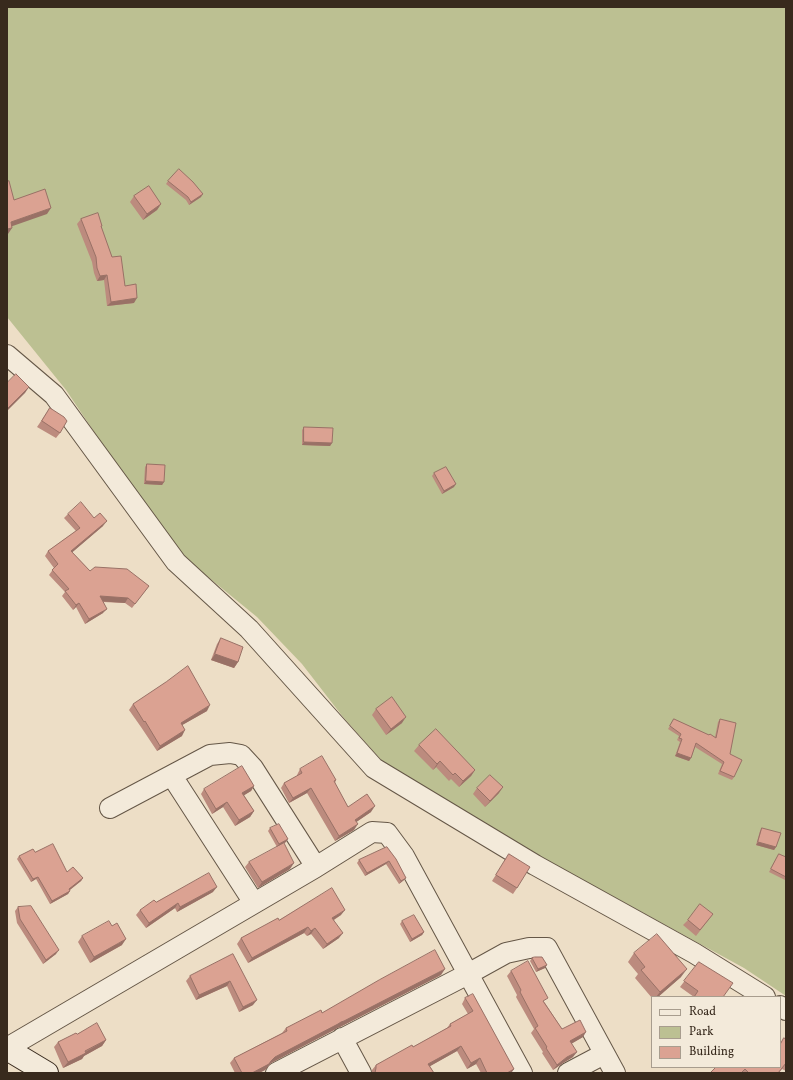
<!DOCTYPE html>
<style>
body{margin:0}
#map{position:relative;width:793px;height:1080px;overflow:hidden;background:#eddec6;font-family:Vollkorn,serif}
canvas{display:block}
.frame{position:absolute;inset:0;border:8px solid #382a1d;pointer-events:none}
.legend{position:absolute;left:651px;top:996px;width:130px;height:72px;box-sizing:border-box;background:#f3eada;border:1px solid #a89d8e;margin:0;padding:5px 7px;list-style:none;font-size:12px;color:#382a1d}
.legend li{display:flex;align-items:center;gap:8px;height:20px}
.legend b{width:20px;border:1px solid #a89d8e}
</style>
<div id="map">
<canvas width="793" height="1080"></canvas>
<div class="frame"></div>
<ul class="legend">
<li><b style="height:5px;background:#f3eada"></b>Road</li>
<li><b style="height:11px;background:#bcc092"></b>Park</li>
<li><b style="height:11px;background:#dba292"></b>Building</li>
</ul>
</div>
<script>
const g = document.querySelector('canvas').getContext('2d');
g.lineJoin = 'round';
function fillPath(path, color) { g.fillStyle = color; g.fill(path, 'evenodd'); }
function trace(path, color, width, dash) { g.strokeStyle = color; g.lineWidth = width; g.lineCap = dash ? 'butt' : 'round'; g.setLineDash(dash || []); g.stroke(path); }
const green = new Path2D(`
 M7,7H786V996L744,968L607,893L536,856L482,821L383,762L343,717L302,664L257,617L197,568L162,533L66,390L7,317Z`);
const street = new Path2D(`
 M7,355L54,395L176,562L249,629L374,768L535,865L694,953L765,997
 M172,776L254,903
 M110,808L210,755L230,753L241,755L253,768L316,867
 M780,1006L786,1010
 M342,1038L361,1073
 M7,1048L316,867L372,832L387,833L404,856L522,1073
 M276,1073L468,974L506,953L529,948H547L615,1073
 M568,1073L604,1054`);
const secondary = new Path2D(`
 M7,1049L47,1073`);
const wall = new Path2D(`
 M168,181L201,197L189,205L186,200L166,184Z
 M134,196L161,204L157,210L143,220L130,202Z
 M81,219L102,226L101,227L112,257L125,286L134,303L107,306L104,280L97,281L94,273L92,262L77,224Z
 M50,408L60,433L56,438L37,427Z
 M304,427L332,443L330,446L302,445V430Z
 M147,464L164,482L162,485L144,484L145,467Z
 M434,473L454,487L442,494L432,476Z
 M68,514L94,518L103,526L72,552L90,571L149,586L132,608L125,603L103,602V613L85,624L76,607L73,610L62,596L65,592L49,575L54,568L45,556L48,551L76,531L64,518Z
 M221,638L238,662L234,668L211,660L217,644Z
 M133,704L207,711L182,725V736L157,751L141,727L129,710Z
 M376,709L402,723L386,735L372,715Z
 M674,719L709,735L715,737L718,722L720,719L730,754L734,777L732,780L718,774L722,764L695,747L691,758L689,761L675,756L680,742L677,740L679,736L668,729Z
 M419,745L475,770L471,776L459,787L451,779L449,781L436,767L433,770L414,751Z
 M300,769L336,780L335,783L348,807L371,812L356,822L354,830L335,841L307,793L289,803L281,788L284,783L297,776V775Z
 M254,786L251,791L244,795L254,811L250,817L235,826L223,807L212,814L201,794L204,789Z
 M477,788L499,793L485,807L473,794Z
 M270,828L286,842L277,847L268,831Z
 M762,828L776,847L774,850L756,845L760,831Z
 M387,847L404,880L399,884L386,864L365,876L357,863L359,860Z
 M35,852L67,872L83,878L81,881L70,890L68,894L50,904L36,879L31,882L17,859L19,856Z
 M509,854L517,888L513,894L492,881Z
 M779,854L786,857V878L785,880L769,872Z
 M249,862L290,869L258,888L245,867Z
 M213,892L177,912L175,908L146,928L136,915L140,910L156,902Z
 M18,907L56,954L43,964L17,923L15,911Z
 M713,914L696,936L683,925L688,920Z
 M341,915L334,920L339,938L323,949L311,934L307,936L304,933L248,963L237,944L241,938L279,920Z
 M402,921L424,932L422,935L410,942L400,924Z
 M82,936L122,945L90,963L78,942Z
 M634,953L681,977L658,997H652V998L635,978L638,974L628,962Z
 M233,954L253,1005L239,1012L227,986L196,1000L186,981L190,976Z
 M532,958L545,968L536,972L530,961Z
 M699,962L723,997H694L680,987Z
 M511,971L545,1003L562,1029L583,1037L572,1043L573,1057L563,1063L553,1070L542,1053L543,1052L531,1033L534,1029L516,997L517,995L507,976Z
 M441,975L340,1027L337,1028L334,1030L271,1063L265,1070L259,1073H235L230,1063L234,1058L282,1033L286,1028L322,1013Z
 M465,998L514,1069L511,1073H481L476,1064L467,1069L457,1051L430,1066L434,1073H372V1070L376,1065L413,1047L447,1028L450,1024L468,1014L462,1004Z
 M77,1034L106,1040L102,1046L84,1056L82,1059L63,1068L54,1047L58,1042Z
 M784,1038L786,1039V1071L782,1069L779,1073H710L716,1067H780V1044Z`);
const shadedWall = new Path2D(`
 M203,194L201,197L189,205L191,202Z
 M161,204L157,210L143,220L147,214Z
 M51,208L47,214L7,228L11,222Z
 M12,228L8,234H7V229Z
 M107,275L104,280L97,281L100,276Z
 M137,298L134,303L107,306L111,302Z
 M29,387L25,393L7,411V409Z
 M304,442L332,443L330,446L302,445Z
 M146,481L164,482L162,485L144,484Z
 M456,484L454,487L442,494L444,491Z
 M107,521L103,526L68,556L71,551Z
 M100,596L128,598L125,603L97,601Z
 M79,603L76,607L73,610L76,605Z
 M107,609L103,613L85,624L89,619Z
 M215,654L238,662L234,668L211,660Z
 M210,705L207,711L177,728L181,723Z
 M406,717L402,723L386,735L391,729Z
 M185,730L182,736L157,751L160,746Z
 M677,753L691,758L689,761L675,756Z
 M440,761L436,767L433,770L437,764Z
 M475,770L471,776L459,787L463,781Z
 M254,786L251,791L238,799L242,793Z
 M503,787L499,793L485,807L490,801Z
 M311,788L307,793L289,803L293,798Z
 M227,802L223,807L212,814L216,809Z
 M375,806L371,812L352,825L355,820Z
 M254,811L250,817L235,826L239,820Z
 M358,824L354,830L335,841L339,836Z
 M288,839L286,842L277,847L279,844Z
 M758,842L776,847L774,850L756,845Z
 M389,861L386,864L365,876L367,873Z
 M294,863L290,869L258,888L262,882Z
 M38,877L36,879L31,882L33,879Z
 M83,878L81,881L67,892L69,889Z
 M406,878L404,880L399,884L401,881Z
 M217,887L213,892L177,912L180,907Z
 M70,891L68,894L50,904L52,901Z
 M178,903L175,908L146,928L149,923Z
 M345,910L341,915L328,923L332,918Z
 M308,927L304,933L248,963L252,958Z
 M315,928L311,934L307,936L311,931Z
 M424,932L422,935L410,942L412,939Z
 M343,933L339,938L323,949L327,944Z
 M126,939L122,945L90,963L94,957Z
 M59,950L56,954L43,964L46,960Z
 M547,965L545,968L536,972L538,969Z
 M445,969L441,975L340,1027L337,1028L334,1030L271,1063L265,1070L259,1073H252L271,1061L275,1057L341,1022Z
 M687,969L681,977L658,997H656L660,992Z
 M230,981L227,986L196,1000L199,995Z
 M257,1000L253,1005L239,1012L243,1007Z
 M586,1032L583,1037L566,1047L570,1041Z
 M106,1040L102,1046L84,1056L82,1059L63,1068L68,1062Z
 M461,1046L457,1051L425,1069L428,1064Z
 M577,1052L573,1057L563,1063L553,1070L557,1065L567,1057Z
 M480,1058L476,1064L467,1069L471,1063Z
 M514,1069L511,1073H507Z`);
const building = new Path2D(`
 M179,169L193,182L203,194L191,202L188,197L168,181Z
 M9,181L14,200L45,189L51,208L11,222L12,228L7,229V182Z
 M149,186L161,204L147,214L134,196Z
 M98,213L102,226H101L112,257L121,256L125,286L136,284L137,298L111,302L107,275L100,276L97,268L96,257L81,219Z
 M16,374L29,387L7,409V383Z
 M50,408L64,417L67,421L60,433L42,421Z
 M304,427L333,428L332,443L304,442Z
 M147,464L165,465L164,482L146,481Z
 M446,467L456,484L444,491L434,473Z
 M81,502L94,518L100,513L107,521L71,551L90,571L95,567L127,569L149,586L135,604L128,598L100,596L107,609L89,619L79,603L76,605L65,591L69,589L52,570L58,564L48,551L80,528L68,514Z
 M221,638L243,647L238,662L215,654Z
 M188,666L210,705L181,723L185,730L160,746L145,721L144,722L133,704L166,682Z
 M392,697L406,717L391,729L376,709Z
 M674,719L709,735L710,734L716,738L720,719L736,723L730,754L742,760L734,777L720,771L724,762L696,743L691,758L677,753L682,739L679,738L681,734L670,726Z
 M436,729L475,770L463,781L455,773L453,775L440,761L437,764L419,745Z
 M322,756L336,780L334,781L348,807L367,794L375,806L355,820L358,824L339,836L311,788L293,798L284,783L302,773L300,769Z
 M242,766L254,786L242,793L254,811L239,820L227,802L216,809L204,789Z
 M490,775L503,787L490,801L477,788Z
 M279,824L288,839L279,844L270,828Z
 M762,828L781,833L776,847L758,842Z
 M284,843L294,863L262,882L249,862Z
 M53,844L67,872L73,867L83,878L69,889L70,891L52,901L38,877L33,879L19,856L33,849L35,852Z
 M387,847L396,859L406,878L401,881L389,861L367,873L359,860Z
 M509,854L530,867L517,888L496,875Z
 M779,854L786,857V877L771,869Z
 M209,873L217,887L180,907L178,903L149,923L140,910L154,900L156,902Z
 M332,888L345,910L332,918L343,933L327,944L315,928L311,931L308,927L252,958L241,938L278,918L279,920Z
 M700,904L713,914L700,930L688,920Z
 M31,906L59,950L46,960L20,919L18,907Z
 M414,915L424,932L412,939L402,921Z
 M109,921L112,926L117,923L126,939L94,957L82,936Z
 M657,934L687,969L660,992L641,970L645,967L634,953Z
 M435,950L445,969L344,1021L341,1022L338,1024L275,1057L271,1061L269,1064L252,1073H242L234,1058L287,1031L286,1028L321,1010L322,1013L379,980Z
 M233,954L257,1000L243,1007L230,981L199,995L190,976Z
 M535,957H542L547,965L538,969L532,958Z
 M528,961L548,998L543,1001L562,1029L580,1020L586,1032L570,1041L577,1052L567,1057L557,1065L546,1048L547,1047L535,1028L538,1026L520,992L521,990L511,971Z
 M699,962L733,983L723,997H694L698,991L684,981Z
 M473,994L514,1069L507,1073H487L480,1058L471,1063L461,1046L428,1064L434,1073H375L376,1068V1065L412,1045L413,1047L451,1026L450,1024L473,1011L465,998Z
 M97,1023L106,1040L85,1051L86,1053L68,1062L58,1042L76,1033L77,1034Z
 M784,1038L786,1039V1063L778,1073H749L745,1069L741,1073H713L711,1072L716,1067H780V1045Z`);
fillPath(green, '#bcc092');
trace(street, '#655747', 22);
trace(secondary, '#382a1d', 24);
trace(street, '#f3eada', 20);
trace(secondary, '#f3eada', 22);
fillPath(wall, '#bc8b7e');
fillPath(shadedWall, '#997166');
fillPath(building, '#dba292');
trace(building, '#997166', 1);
</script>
